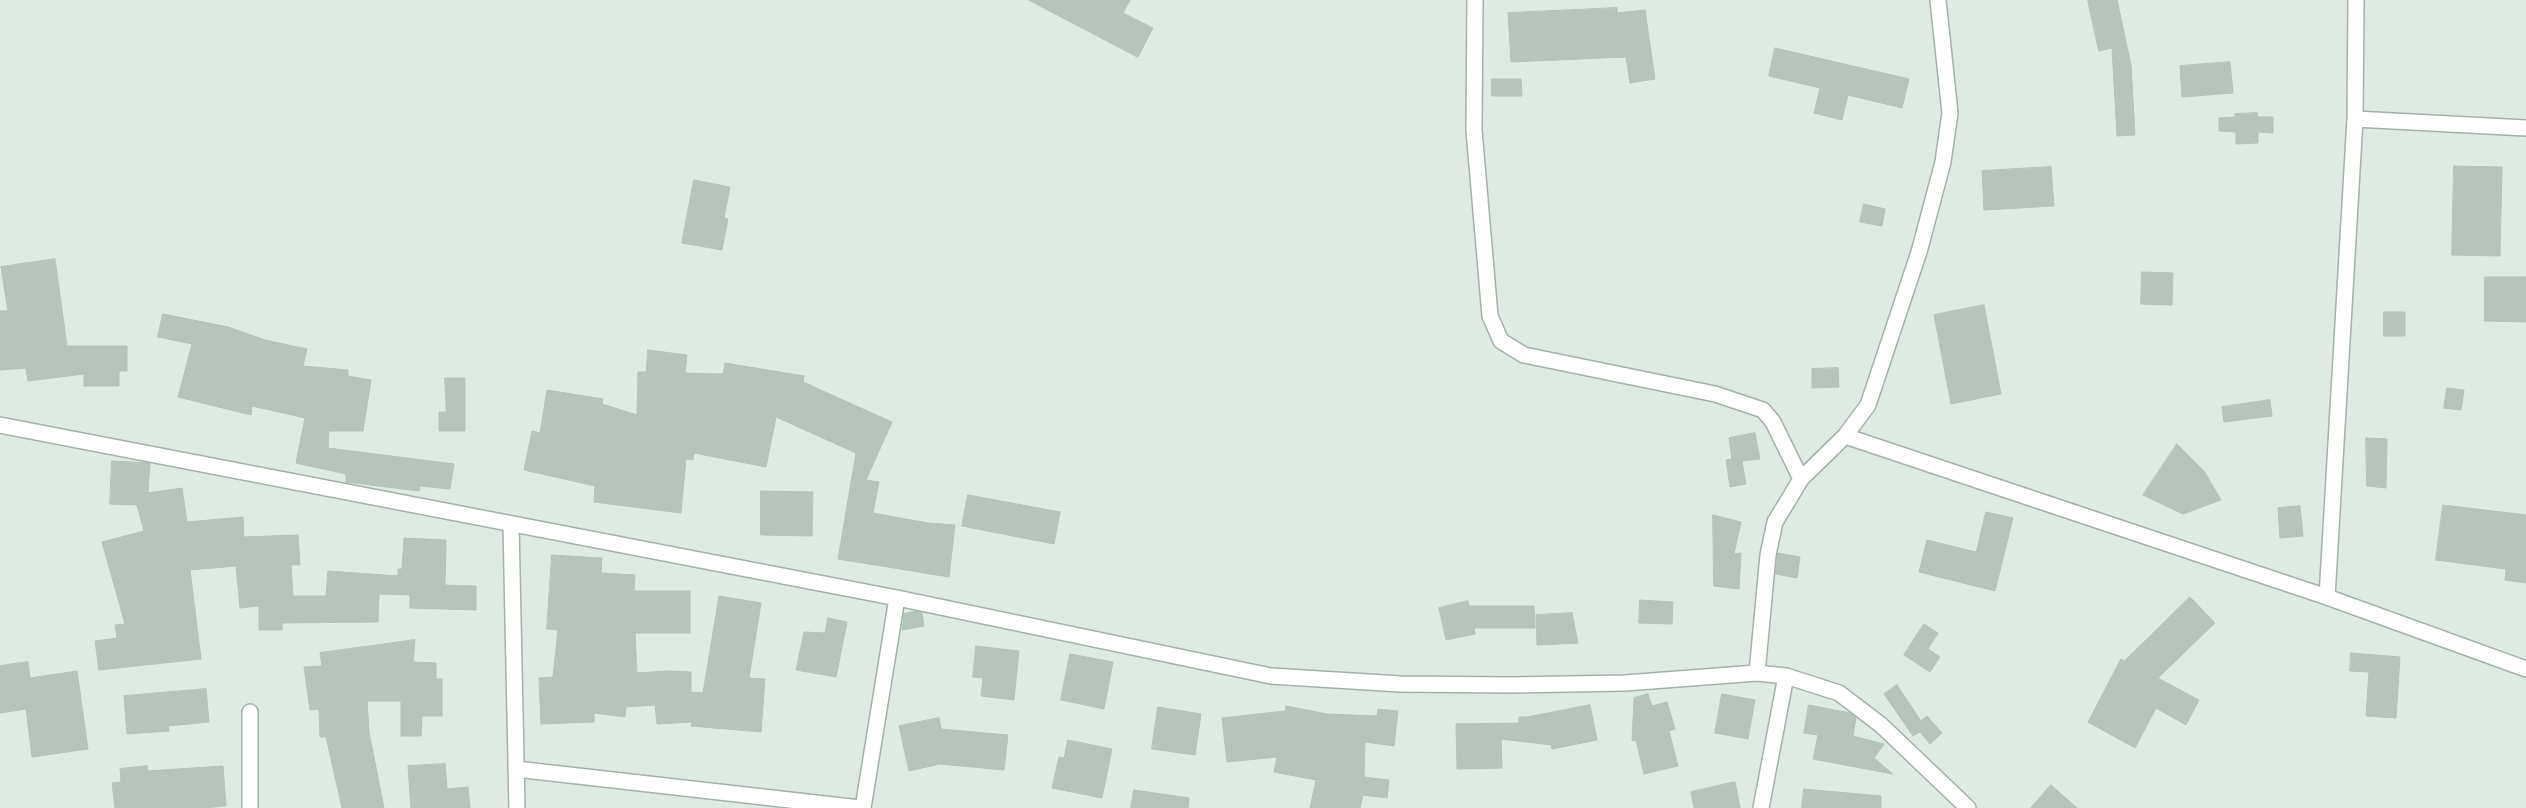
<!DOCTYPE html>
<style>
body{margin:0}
canvas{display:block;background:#dfeae3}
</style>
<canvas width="2526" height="808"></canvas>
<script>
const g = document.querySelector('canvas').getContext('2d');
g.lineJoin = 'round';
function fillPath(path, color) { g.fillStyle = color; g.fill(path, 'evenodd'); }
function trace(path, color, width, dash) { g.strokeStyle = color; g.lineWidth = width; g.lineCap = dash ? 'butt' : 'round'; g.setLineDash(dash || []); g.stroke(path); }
const building = new Path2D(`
 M1029,0H1130L1123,13L1153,28L1138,57Z
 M2088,0H2117L2131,65L2135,135L2117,136L2112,48L2099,51Z
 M1617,8V13L1645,10L1655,79L1630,83L1626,57L1511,62L1508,13Z
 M1775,48L1909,79L1902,108L1848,95L1842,120L1814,113L1820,88L1769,76Z
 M2230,62L2233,93L2182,97L2180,66Z
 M1492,79H1521L1522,96H1492Z
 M2257,113L2258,117H2273V133L2258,132V143L2236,144V132L2219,131V118L2235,117V114Z
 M2454,166L2502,167L2500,256L2452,255Z
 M2051,167L2054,206L1984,210L1982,171Z
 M694,180L730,187L724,218L728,219L722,250L682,243Z
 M1864,204L1885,209L1882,226L1860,222Z
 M55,259L67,346H127V371H119V386H84V374L28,381L26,368L0,370V311H8L1,267Z
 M2142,272L2173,273L2172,305L2141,304Z
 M2485,277H2526V322L2485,321Z
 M1984,305L2001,394L1951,404L1934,315Z
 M2384,312H2405V336H2384Z
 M163,314L228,327L265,340L307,349L303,366L348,370V376L371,380L363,431H329L328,448L454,464L450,489L420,486L419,491L346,482V474L296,463L305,418L252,406L251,415L178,397L192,344L158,337Z
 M648,350L687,355L685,373L723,374L725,363L804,376L803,382L892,422L866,480L879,482L873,513L928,523L955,525L949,577L838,559L856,453L776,417L766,467L694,453L693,460L686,459L681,513L594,502L595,486L524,470L532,431L540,433L547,390L603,399L602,404L637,415L638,372H646Z
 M1838,368L1839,387L1812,388V369Z
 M445,378H465V431H439V412H446Z
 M2447,388L2464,390L2461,410L2444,408Z
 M2270,400L2272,416L2224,422L2222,407Z
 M1755,433L1760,459L1742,461L1746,484L1730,487L1726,460L1732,459L1729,438Z
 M2366,438L2387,439L2386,488L2367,486Z
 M2177,444L2204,471L2221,500L2183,514L2143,495Z
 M112,461L150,463L148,493L182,488L187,522L243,517L244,537L298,535L300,565H291L293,596H326L328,571L398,576V569H402L404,538L446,540L445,585L476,586V610L410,608V595L379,594L378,622L282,623V630H259V606L240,608L236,566L190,570L201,659L99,670L95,641L117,638L115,625L125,624L102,542L144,531L137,505L110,504Z
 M761,491L813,492L812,536L761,535Z
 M968,495L1060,512L1054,544L962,526Z
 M2443,505L2526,515V583L2505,580L2506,569L2436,560Z
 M2300,506L2303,536L2280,538L2278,508Z
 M1986,512L2013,518L1995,591L1919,572L1927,540L1976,552Z
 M1713,515L1741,522L1734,554L1741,553L1739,589L1714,586Z
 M1778,553L1800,557L1797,578L1776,574Z
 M552,555L602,558L601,573L635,575L634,591H690V633H635L637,673L668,671L691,672V692L703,693L719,596L761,603L749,678L765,679L761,732L691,726L692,722L657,724L655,705L626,707L625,717L594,713V722L541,724L539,678L553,677L558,630L547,629Z
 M2190,597L2215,623L2158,678L2199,700L2186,725L2156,708L2135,748L2088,722L2121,659L2124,661Z
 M1640,600L1673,602L1672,624L1639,623Z
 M1468,601L1469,606H1534L1535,628H1474L1475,634L1446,640L1439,608Z
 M916,611L922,613L924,626L902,630L904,614Z
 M1572,613L1578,643L1537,645L1536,615Z
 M828,618L847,622L836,677L796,670L804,632L825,633Z
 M1924,624L1938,633L1928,649L1940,657L1930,672L1904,655Z
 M415,640L413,662L436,663V679H442V716H422L421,736H401V701H367L369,732L384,808H342L326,737H320L319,709L310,710L304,667L322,666L320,653Z
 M976,646L1019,651L1014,700L981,696L983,678L973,677Z
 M2351,653L2400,657L2396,718L2366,716L2369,672L2350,671Z
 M1070,654L1113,662L1104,709L1061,700Z
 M28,662L30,678L77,671L88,749L32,757L26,709L0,713V666Z
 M1897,685L1921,721L1927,716L1942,733L1930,744L1920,732L1913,736L1884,694Z
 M206,689L209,722L168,726L169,731L127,734L124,696Z
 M1648,694L1652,706L1667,702L1675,729L1669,731L1678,766L1644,774L1636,740L1632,741L1634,698Z
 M1722,694L1755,700L1748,739L1715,733Z
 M1590,705L1597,740L1552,749L1551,745L1501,739L1502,768L1457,769L1456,724L1519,723V717H1527Z
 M1809,705L1850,713L1856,718L1853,736L1884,744L1874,758L1893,774L1813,759L1818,735L1804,733Z
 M1286,706L1327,714L1377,716L1378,709L1398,711L1394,746L1365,742L1364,777L1389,780L1387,798L1363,795L1360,808H1310L1316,780L1274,772L1277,757L1227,762L1222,718L1285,711Z
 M1158,707L1201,714L1195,755L1152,749Z
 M939,718L941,729L1008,735L1004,770L940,764L909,771L899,726Z
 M1068,740L1112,749L1102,798L1052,788L1059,757L1064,758Z
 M445,764L447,789L468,787L470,808H411L408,766Z
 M147,766L148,771L223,766L226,806L202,808H115L112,783L121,782L120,769Z
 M1735,782L1740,808H1694L1691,792Z
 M2051,785L2077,808H2031Z
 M1804,789L1881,796V808H1802Z
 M1134,790L1189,798L1188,808H1131Z`);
const minor = new Path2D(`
 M1475,0L1474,130L1490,316L1501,341L1524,355L1715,394L1763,410L1773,422L1801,479
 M2355,119L2526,128
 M0,425L897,598L1271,676L1400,684L1511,685L1625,683L1757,673L1786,676L1839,693L1881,725L1968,808
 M1845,436L2327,597L2355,119L2356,0
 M511,525L517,808
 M2327,597L2526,669
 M1757,673L1768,555L1775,522L1801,479L1845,436L1868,405L1919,252L1943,162L1950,113L1938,0
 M250,712V808
 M516,769L860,808
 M863,808L897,598
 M1761,808L1786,676`);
fillPath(building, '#b5c5bb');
trace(building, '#b2c3b8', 1);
trace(minor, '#a2b2a9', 18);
trace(minor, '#fff', 15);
</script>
